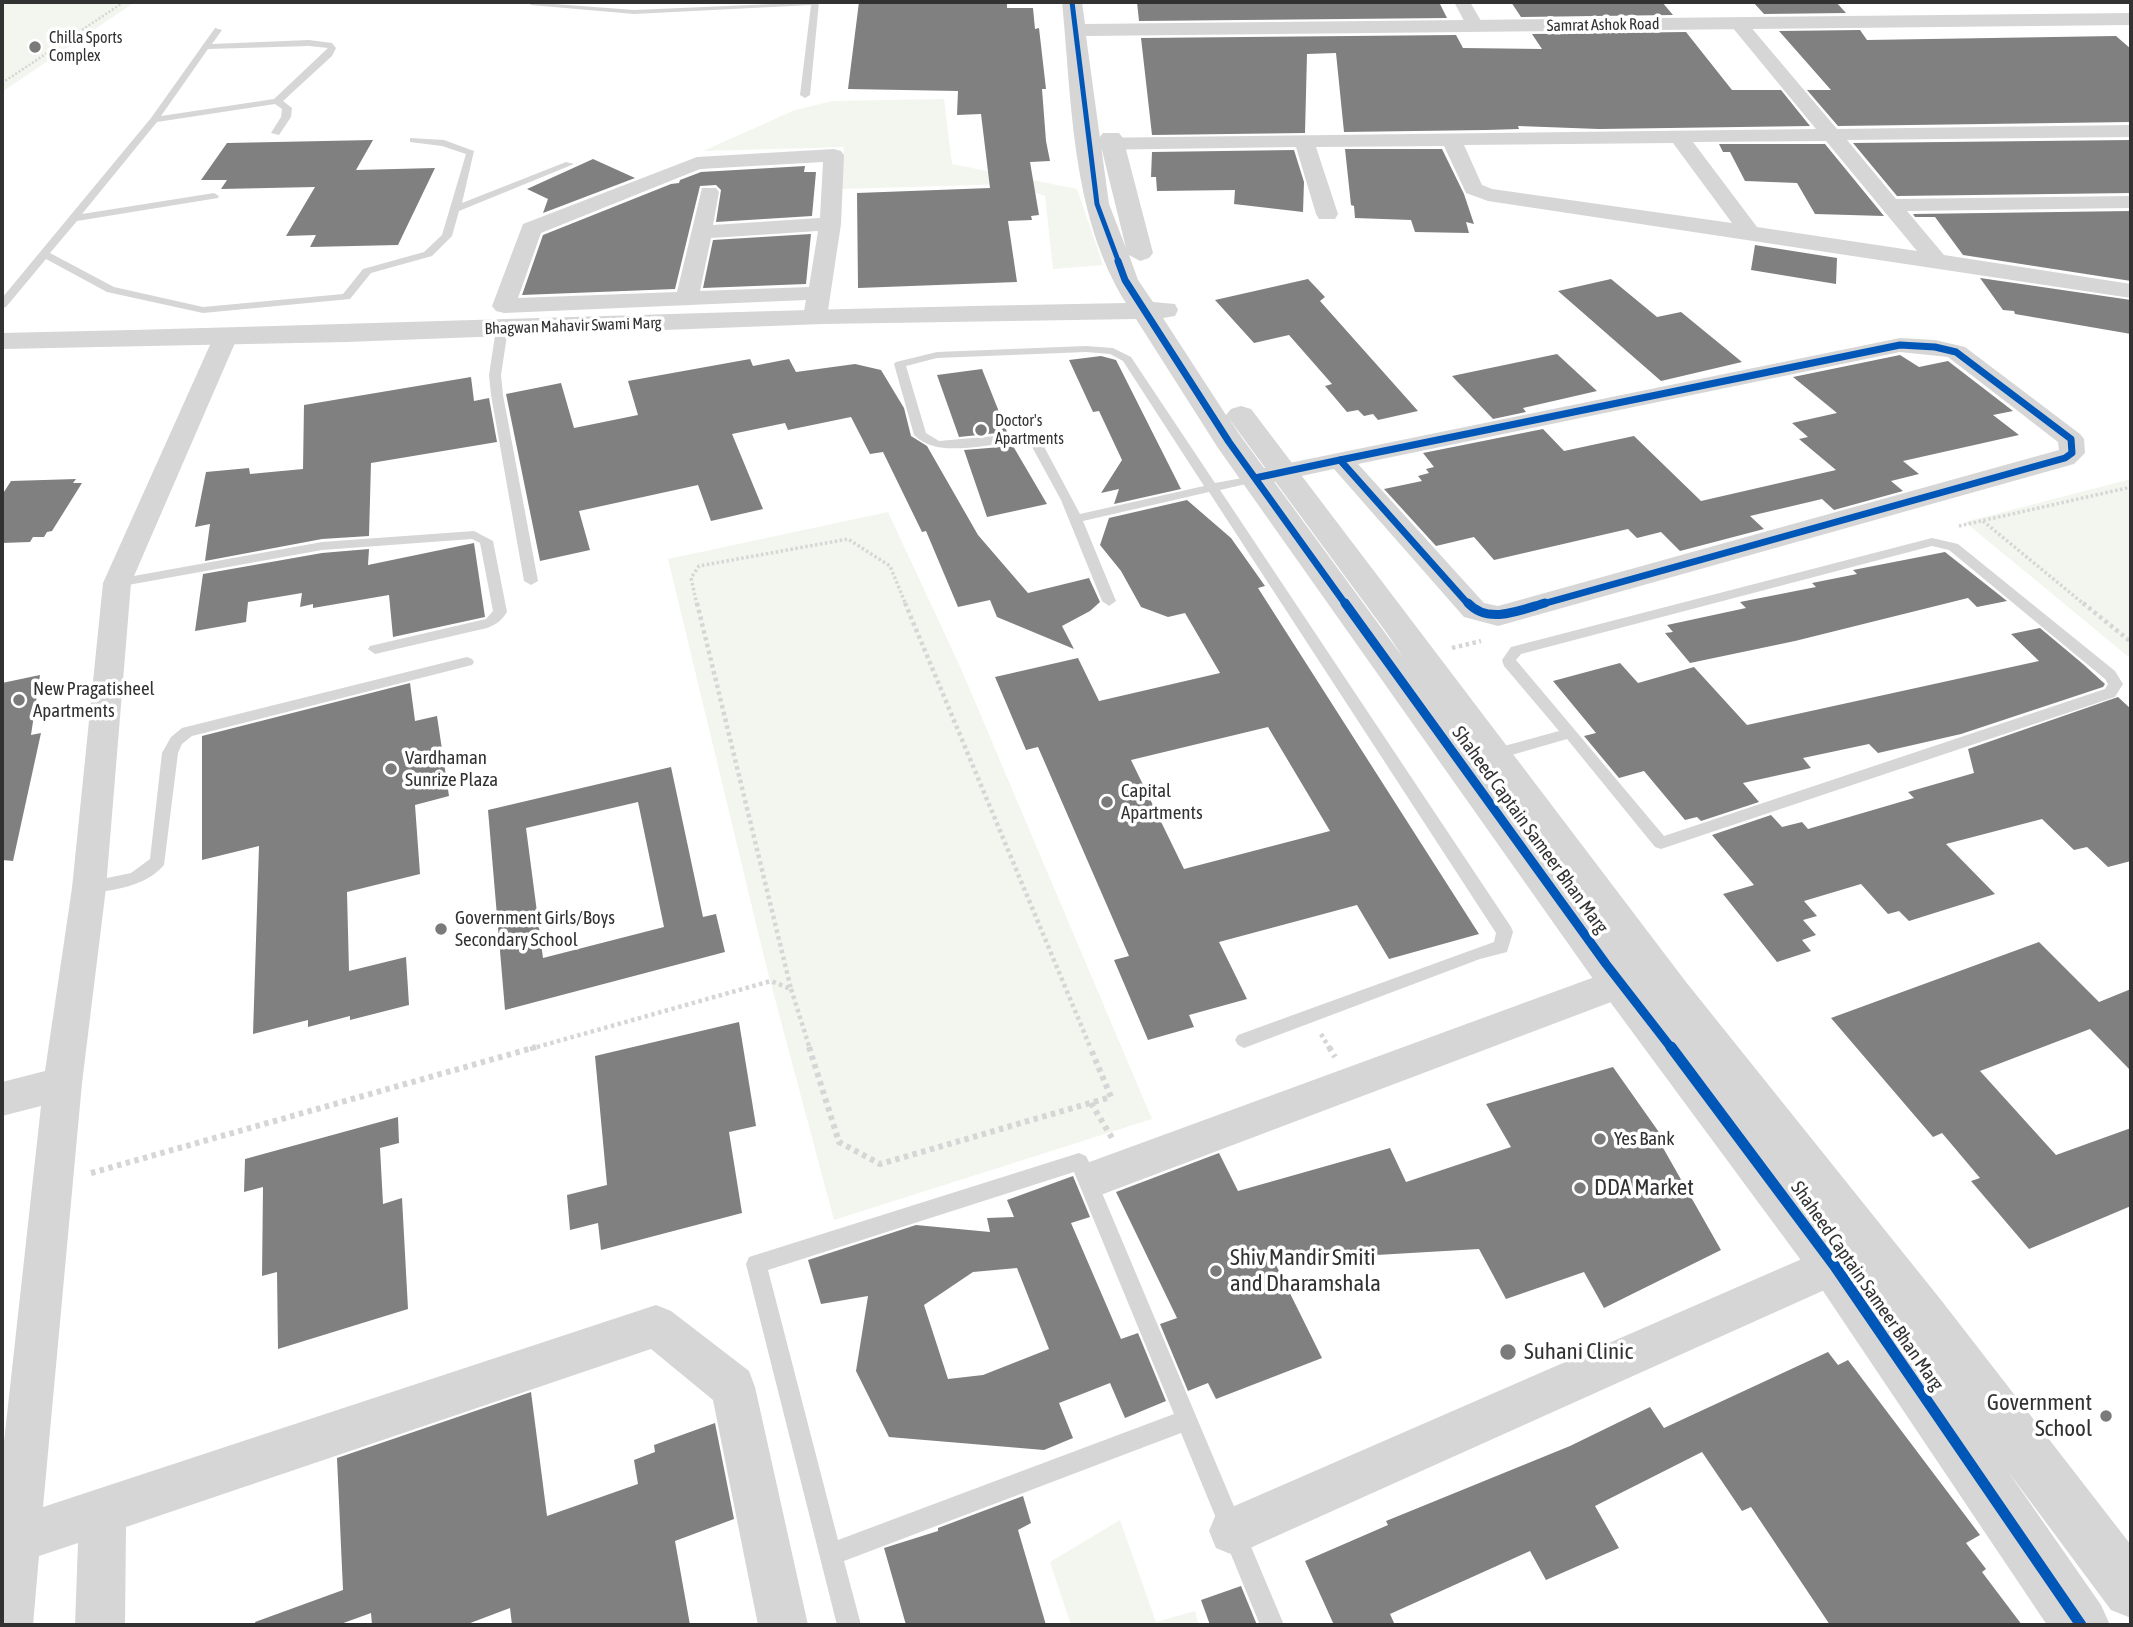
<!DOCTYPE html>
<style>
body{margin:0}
#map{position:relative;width:2133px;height:1627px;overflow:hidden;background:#fff;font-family:"Asap Condensed",sans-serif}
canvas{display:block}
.frame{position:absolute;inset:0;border:4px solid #323232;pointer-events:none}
</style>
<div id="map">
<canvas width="2133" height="1627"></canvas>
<div class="frame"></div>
</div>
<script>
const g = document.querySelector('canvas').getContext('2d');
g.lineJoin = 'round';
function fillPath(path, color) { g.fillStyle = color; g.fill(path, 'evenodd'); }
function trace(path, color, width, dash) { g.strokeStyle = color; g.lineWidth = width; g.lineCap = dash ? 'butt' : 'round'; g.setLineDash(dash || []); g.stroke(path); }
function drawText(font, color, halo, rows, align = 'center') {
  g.font = font + ' "Asap Condensed",sans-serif'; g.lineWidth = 7; g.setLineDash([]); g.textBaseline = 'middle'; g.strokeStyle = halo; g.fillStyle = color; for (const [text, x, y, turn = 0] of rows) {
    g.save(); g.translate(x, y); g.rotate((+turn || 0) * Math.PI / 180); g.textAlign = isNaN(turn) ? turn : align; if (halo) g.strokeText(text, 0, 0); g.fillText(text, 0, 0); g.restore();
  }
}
const green = new Path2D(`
 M2,2H135L2,92Z
 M944,99L952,164L1077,189L1103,265L1053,269L1045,196L1011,184L842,189L844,147L703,151L795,110L833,101Z
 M2131,479V659L1965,522Z
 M888,512L962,671L1152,1119L834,1220L767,969L668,559Z
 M1120,1520L1156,1622L1195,1611L1199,1625H1071L1050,1562Z`);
const building = new Path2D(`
 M859,2H1007V8H1033L1035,29L1039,28L1046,89H1042L1046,141L1050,161L1030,162L1039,215L1031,216L1032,220L1008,221L1017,282L858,288L857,193L990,188L981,114L957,115L958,91L848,89Z
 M1137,2H1439L1447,18L1139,21Z
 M1511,2H1662L1673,15L1521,17Z
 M1753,2H1836L1846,13L1764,14Z
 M1860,30L1867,40L2116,36L2131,49V122L1838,126L1807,90H1831L1779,31Z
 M1686,32L1732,90H1781L1810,126L1599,129L1518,126L1519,129L1486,130L1344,132L1336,53L1307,54L1305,133L1152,135L1141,38L1456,35L1463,48L1542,49L1532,34Z
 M373,140L356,170L435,168L398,245L310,247L316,235L286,236L315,187L221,189L227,180H201L227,143Z
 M2131,140V193L1897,196L1853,143Z
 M1719,144H1825L1884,216L1815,214L1797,183L1745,181L1730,152H1723Z
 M1345,149H1442L1464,194L1474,224L1466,222L1469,233L1415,232L1411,220L1355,218L1354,206L1351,205Z
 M1294,150L1304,182L1303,212L1234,204L1235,190L1157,191L1156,177H1151L1152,152Z
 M593,159L635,178L543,213L548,199L527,189Z
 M805,166L804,172H816L812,216L716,222L721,190L716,185L700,186L675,289L522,295L543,235L671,184L679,183L680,180L701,172Z
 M2131,211V281L1963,255L1935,217H1915L1913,214Z
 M811,234L806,284L703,288L713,240Z
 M1755,245L1837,258L1836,284L1751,270Z
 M1980,278L2131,300V334L2015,314L2014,311L2003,310Z
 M1308,279L1325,297L1320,301L1418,411L1378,420L1373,414L1364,416L1358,410L1347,412L1325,386L1332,384L1289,335L1254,343L1215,300Z
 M1611,279L1657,317L1681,312L1742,362L1661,381L1558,291Z
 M1557,354L1597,391L1523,408L1526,412L1493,419L1452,376Z
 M1900,355L1919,367L1948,361L2013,411L1993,415L2019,435L1903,461L1919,474L1891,481L1903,491L1834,510L1822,499L1750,516L1764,529L1680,551L1661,532L1637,538L1628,529L1494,560L1474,537L1436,546L1384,489L1422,481L1418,476L1429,473L1426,469L1434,467L1423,453L1543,429L1564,451L1634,436L1701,501L1836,470L1799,439L1808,437L1792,423L1837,413L1793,377Z
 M1101,356L1116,360L1181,489L1114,504L1119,489L1101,493L1122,460L1099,411L1093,412L1069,360Z
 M750,359L753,366L789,359L796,372L855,364L881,370L904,408L911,436L927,446L978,535L1028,593L1089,578L1100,602L1090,611L1062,626L1074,649L997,617L990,600L958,607L926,531L922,532L883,452L870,454L851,417L788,430L785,423L732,434L763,509L711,521L698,485L579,511L590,550L540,561L506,394L561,383L574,428L638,415L628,381Z
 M982,369L1007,432L959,437L937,375Z
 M471,377L474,401L489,398L497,442L371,463L369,536L322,539L205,561L210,524L195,527L206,472L249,468L250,474L303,469L304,405Z
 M1013,446L1047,504L987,517L964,450Z
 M76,479L73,483H82L52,531L47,532L44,537H33L30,542L2,543V495L11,481Z
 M1187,500L1231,538L1265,586L1258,588L1479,934L1389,959L1357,905L1219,942L1247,999L1189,1015L1194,1027L1148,1040L1114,960L1129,956L1038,747L1026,750L995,677L1078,658L1099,701L1220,673L1185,613L1168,617L1141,607L1121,571L1100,545L1109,518ZM1268,727L1330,831L1184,869L1131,760Z
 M474,543L485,617L393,637L389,595L313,608V604L300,607L302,593L248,602L246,622L195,631L203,574L322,553L369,549L368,565Z
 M1945,552L2007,601L1977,607L1968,598L1795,641L1690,663L1665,633L1673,632L1667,625L1746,608L1740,602L1816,587L1812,583L1857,574L1853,570Z
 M2040,628L2083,664L2105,684L2103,687L1961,734L1878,753L1869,744L1803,758L1811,768L1743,783L1759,802L1701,821L1697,817L1685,820L1644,771L1619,778L1584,736L1596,733L1553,681L1620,663L1638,683L1694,667L1747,725L2039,661L2011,634Z
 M40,675L31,735L41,733L13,861L2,860V683Z
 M410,683L415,721L437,716L449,796L415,805L420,874L347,892L349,971L406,957L409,1005L350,1020V1016L308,1027V1020L253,1034L259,846L202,860V736Z
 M2118,697L2131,709V861L2108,867L2087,847L2074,850L2042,819L1946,844L1995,894L1909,921L1899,911L1888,914L1861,884L1804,901L1817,916L1803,920L1816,935L1802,940L1811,951L1777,962L1723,894L1754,885L1712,835L1771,815L1782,827L1802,822L1808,829L1914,798L1908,792L1974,773L1968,749Z
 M671,767L703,917L716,914L725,952L505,1010L488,810ZM638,802L664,927L543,958L526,828Z
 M2039,942L2099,1002L2131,989V1071L2090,1029L1980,1071L2056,1155L2131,1128V1206L2029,1249L1971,1181L1980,1178L1942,1133L1933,1137L1831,1018Z
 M739,1022L756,1126L729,1132L742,1213L601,1250L598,1223L570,1230L567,1195L607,1185L595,1056Z
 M1613,1067L1668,1145L1662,1146L1721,1250L1604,1308L1584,1272L1506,1299L1479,1249L1274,1261L1322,1358L1216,1399L1208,1383L1188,1391L1160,1324L1177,1318L1116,1192L1219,1153L1238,1191L1390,1148L1406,1182L1511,1147L1486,1104Z
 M398,1117L399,1143L380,1148L383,1204L402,1198L408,1309L278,1349L277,1272L262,1276L263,1187L244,1192L245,1159Z
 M1073,1176L1090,1217L1071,1223L1121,1339L1138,1333L1166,1401L1125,1418L1110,1383L1059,1403L1073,1438L1044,1450L889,1437L856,1371L868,1296L821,1304L808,1260L916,1225L990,1232L987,1218L1014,1217L1007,1200ZM1017,1268L1049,1349L983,1375L948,1379L924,1305L973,1272Z
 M1828,1352L1838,1365L1848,1360L1980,1535L1966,1543L1986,1569L1982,1572L2022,1625H1830L1751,1507L1742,1511L1702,1452L1595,1506L1619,1548L1546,1580L1530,1551L1390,1614L1395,1625H1334L1305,1561L1388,1525L1386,1521L1570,1446L1650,1407L1664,1428Z
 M531,1392L547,1516L638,1484L634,1460L655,1452L654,1445L715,1423L734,1519L675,1541L690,1625H512L510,1608L465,1625H372L371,1613L338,1625H256L255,1622L343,1590L337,1458Z
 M1023,1496L1031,1523L1018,1530L1046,1625H906L884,1548L938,1531V1528Z
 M1241,1586L1257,1625H1210L1201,1600Z`);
const pathFar3 = new Path2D(`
 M2,83L124,2`);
const pathFar2 = new Path2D(`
 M1983,521L2085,605
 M1959,526L2131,487
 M697,605L691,578L699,566L848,539L890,566L906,605`);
const pathFar1 = new Path2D(`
 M697,603L791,989
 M905,603L1091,1049
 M2083,603L2131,642
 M1452,648L1481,641
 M791,989L810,1049
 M1321,1034L1330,1049
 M530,1049L771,981L791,989`);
const path = new Path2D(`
 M809,1047L839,1142L880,1164L1111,1097L1090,1047
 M1329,1047L1335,1057
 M1091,1103L1112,1138
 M91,1173L536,1047`);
const service = new Path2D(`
 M528,2L634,10L819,2L810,95L805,98L800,95L811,5L634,14L531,5Z
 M215,28L222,30L212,44L309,40L332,43L336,48L332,56L283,101L292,108L291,117L279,135L271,133L281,117L282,109L275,104L157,122L82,214L214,193L219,196L218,198L77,221L50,253L114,287L203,307L343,294L363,269L424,252L442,235L466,154L442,146L410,142V138L444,140L474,151L462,203L566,162L574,164L459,211L452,236L432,256L371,273L350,299L203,313L107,292L46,259L6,307L2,308V298L151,118ZM309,46L328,48L274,99L161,116L208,49Z
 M502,326L508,329L501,375L503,395L538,581L531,585L524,581L491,395L489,375L496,329Z
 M1086,346L1113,348L1131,357L1215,483L1259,475V481L1220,490L1511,927L1513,932L1507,952L1480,959L1244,1048L1238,1045L1235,1040L1238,1035L1494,942L1496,933L1209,492L1083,521L1116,601L1109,606L1102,601L1061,500L1031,445C995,437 942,463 914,435L894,364L896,362L937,352ZM1086,352L1110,354L1123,361L1204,486L1080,514L1040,439L1018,434L939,441L926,433L906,366L937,358Z
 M474,531L493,541L507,612C502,620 496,625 487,628L375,654L368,649L370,646L486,619L493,611L480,543L472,539L322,550L117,587L110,583L117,579L322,542Z
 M1932,538L1958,544L2115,671L2123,684L2115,697L1661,849L1655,847L1567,739L1491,761L1483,755L1486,751L1559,731L1504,666L1502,660L1511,647ZM1932,546L1949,550L2105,679L2108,684L2105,689L1664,836L1516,660L1521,654Z
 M467,657L472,659L474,662L472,665L192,736L182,744L178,753L164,865C145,887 116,889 89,894L83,893L81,888L83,883L131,873L150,859L162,753L171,737L182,728Z
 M1079,1153L1086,1156L1089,1162L1284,1625H1260L1181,1433L844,1561L861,1625H837L746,1264L749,1257ZM1074,1172L1174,1414L838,1540L768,1270Z`);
const minor = new Path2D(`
 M1454,2H1470L1484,26L1481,30H1469Z
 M1738,18L1744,19L1837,129L2131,125V137L1847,140L1896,199L2131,196V208L1907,211L1944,255L2131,284V298L1488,201L1466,193L1444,146L1316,147L1338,214L1335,219H1319L1316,214L1296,147L1088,150L1081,148L1078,144L1081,140L1088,138L1816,129L1732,27L1729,23L1732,19ZM1826,141L1917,251L1757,227L1693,142ZM1673,143L1732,223L1492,189L1482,185L1464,145Z
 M834,149L841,151L844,155L841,224L827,317L823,322H807L803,317L806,300L504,313L496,311L492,306L523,224L697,157ZM823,162L820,218L713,225L719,192L716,188H702L677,292L518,298L541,233L700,169ZM818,231L809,287L700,291L711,238Z
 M226,329L234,331L238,336L131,583L106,888L82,1083L43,1507L656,1305L671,1311L749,1371L755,1387L808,1625H758L713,1400L651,1349L126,1527L125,1625H75L78,1543L39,1556L33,1625H2V1460L41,1106L2,1116V1082L45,1071L72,888L103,583L214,336L218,331Z
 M1900,338L1935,340L1965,347L2080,434L2084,439L2085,453L2074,464L1498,626L1464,617L1334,469L1255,486L1246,484L1242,478L1246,472L1255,470ZM1900,352L1948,357L2058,442L2059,450L1498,606L1484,603L1358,464Z
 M1622,967L1635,971L1640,982L1635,993L1098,1196L1084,1190L1078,1177L1084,1164Z
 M1834,1245L1849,1251L1855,1265L1849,1279L1250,1548L1233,1555L1216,1548L1209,1531L1216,1514Z`);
const tertiary = new Path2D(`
 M1062,2H1082L1085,24L2131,13V25L1086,36L1109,204L1126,248L1099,138L1103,133H1119L1123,138L1153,253L1149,258L1140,261L1129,255L1138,280L1153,302L1175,304L1178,310L1175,316L1163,318L1226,415L1231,409L1241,406L1251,409L1686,982L1941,1300L2131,1545V1618L2111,1610L2007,1470L2101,1605L2110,1625H2047L1817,1282L1591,976L1218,448L1136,319L823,324L346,342L2,349V333C377,325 751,309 1126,303C1071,215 1072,102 1062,2ZM1227,416L1386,632L1405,660L1242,438Z`);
const cyclewayFar3 = new Path2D(`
 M1072,2L1097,204L1119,263`);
const cyclewayFar2 = new Path2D(`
 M1118,261L1125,280L1229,442L1346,605
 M1340,460L1469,605
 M1340,460L1900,345L1935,347L1956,352L2071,439L2072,453L2065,458L1539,605
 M1255,478L1340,460`);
const cyclewayFar1 = new Path2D(`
 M1345,603L1606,964L1672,1049
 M1468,603C1488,625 1521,610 1545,603`);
const cycleway = new Path2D(`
 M1671,1047L1834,1265L2081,1625`);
const markers = [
 [35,47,7,"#7a7a7a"],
 [981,430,7,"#7a7a7a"],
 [19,700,7,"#7a7a7a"],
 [391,769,7,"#7a7a7a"],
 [1107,802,7,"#7a7a7a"],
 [441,929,7,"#7a7a7a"],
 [1600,1139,7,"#7a7a7a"],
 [1580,1188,7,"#7a7a7a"],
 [1216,1271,7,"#7a7a7a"],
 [1508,1352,9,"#7a7a7a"],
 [2106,1416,7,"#7a7a7a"]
];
const farStreetnames = [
 ["Samrat Ashok Road",1603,25,-1],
 ["Bhagwan Mahavir Swami Marg",573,326,-2]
];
const farPoinames = [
 ["Chilla Sports",49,38],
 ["Complex",49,56],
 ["Doctor's",995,421],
 ["Apartments",995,439]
];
const poiNames = [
 ["New Pragatisheel",33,689],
 ["Apartments",33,711],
 ["Vardhaman",405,758],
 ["Sunrize Plaza",405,780],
 ["Capital",1121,791],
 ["Apartments",1121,813],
 ["Government Girls/Boys",455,918],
 ["Secondary School",455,940],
 ["Yes Bank",1614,1139]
];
const streetNames = [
 ["Shaheed Captain Sameer Bhan Marg",1530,830,54],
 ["Shaheed Captain Sameer Bhan Marg",1867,1286,55]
];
const nearPoinames = [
 ["DDA Market",1594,1188],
 ["Shiv Mandir Smiti",1230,1258],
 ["and Dharamshala",1230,1284],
 ["Suhani Clinic",1524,1352],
 ["Government",2092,1403,"right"],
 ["School",2092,1429,"right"]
];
fillPath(green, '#f3f6ee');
fillPath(building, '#808080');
trace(pathFar3, '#d6d6d6', 2.5, [2, 2]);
trace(pathFar2, '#d6d6d6', 3.5, [2.5, 2.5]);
trace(pathFar1, '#d6d6d6', 4.5, [3.5, 3.5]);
trace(path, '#d6d6d6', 6, [4.5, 4.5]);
fillPath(service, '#d6d6d6');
fillPath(minor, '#d6d6d6');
fillPath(tertiary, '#d6d6d6');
trace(cyclewayFar3, '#0057b8', 5);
trace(cyclewayFar2, '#0057b8', 7);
trace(cyclewayFar1, '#0057b8', 9);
trace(cycleway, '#0057b8', 11);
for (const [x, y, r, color] of markers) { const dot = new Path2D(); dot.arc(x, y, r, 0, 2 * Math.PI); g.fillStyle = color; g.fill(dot); trace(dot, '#fff', 2.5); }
drawText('16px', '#323232', '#fff', farStreetnames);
drawText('16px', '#323232', '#fff', farPoinames, 'left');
drawText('19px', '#323232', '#fff', poiNames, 'left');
drawText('19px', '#323232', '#fff', streetNames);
drawText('23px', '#323232', '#fff', nearPoinames, 'left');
</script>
